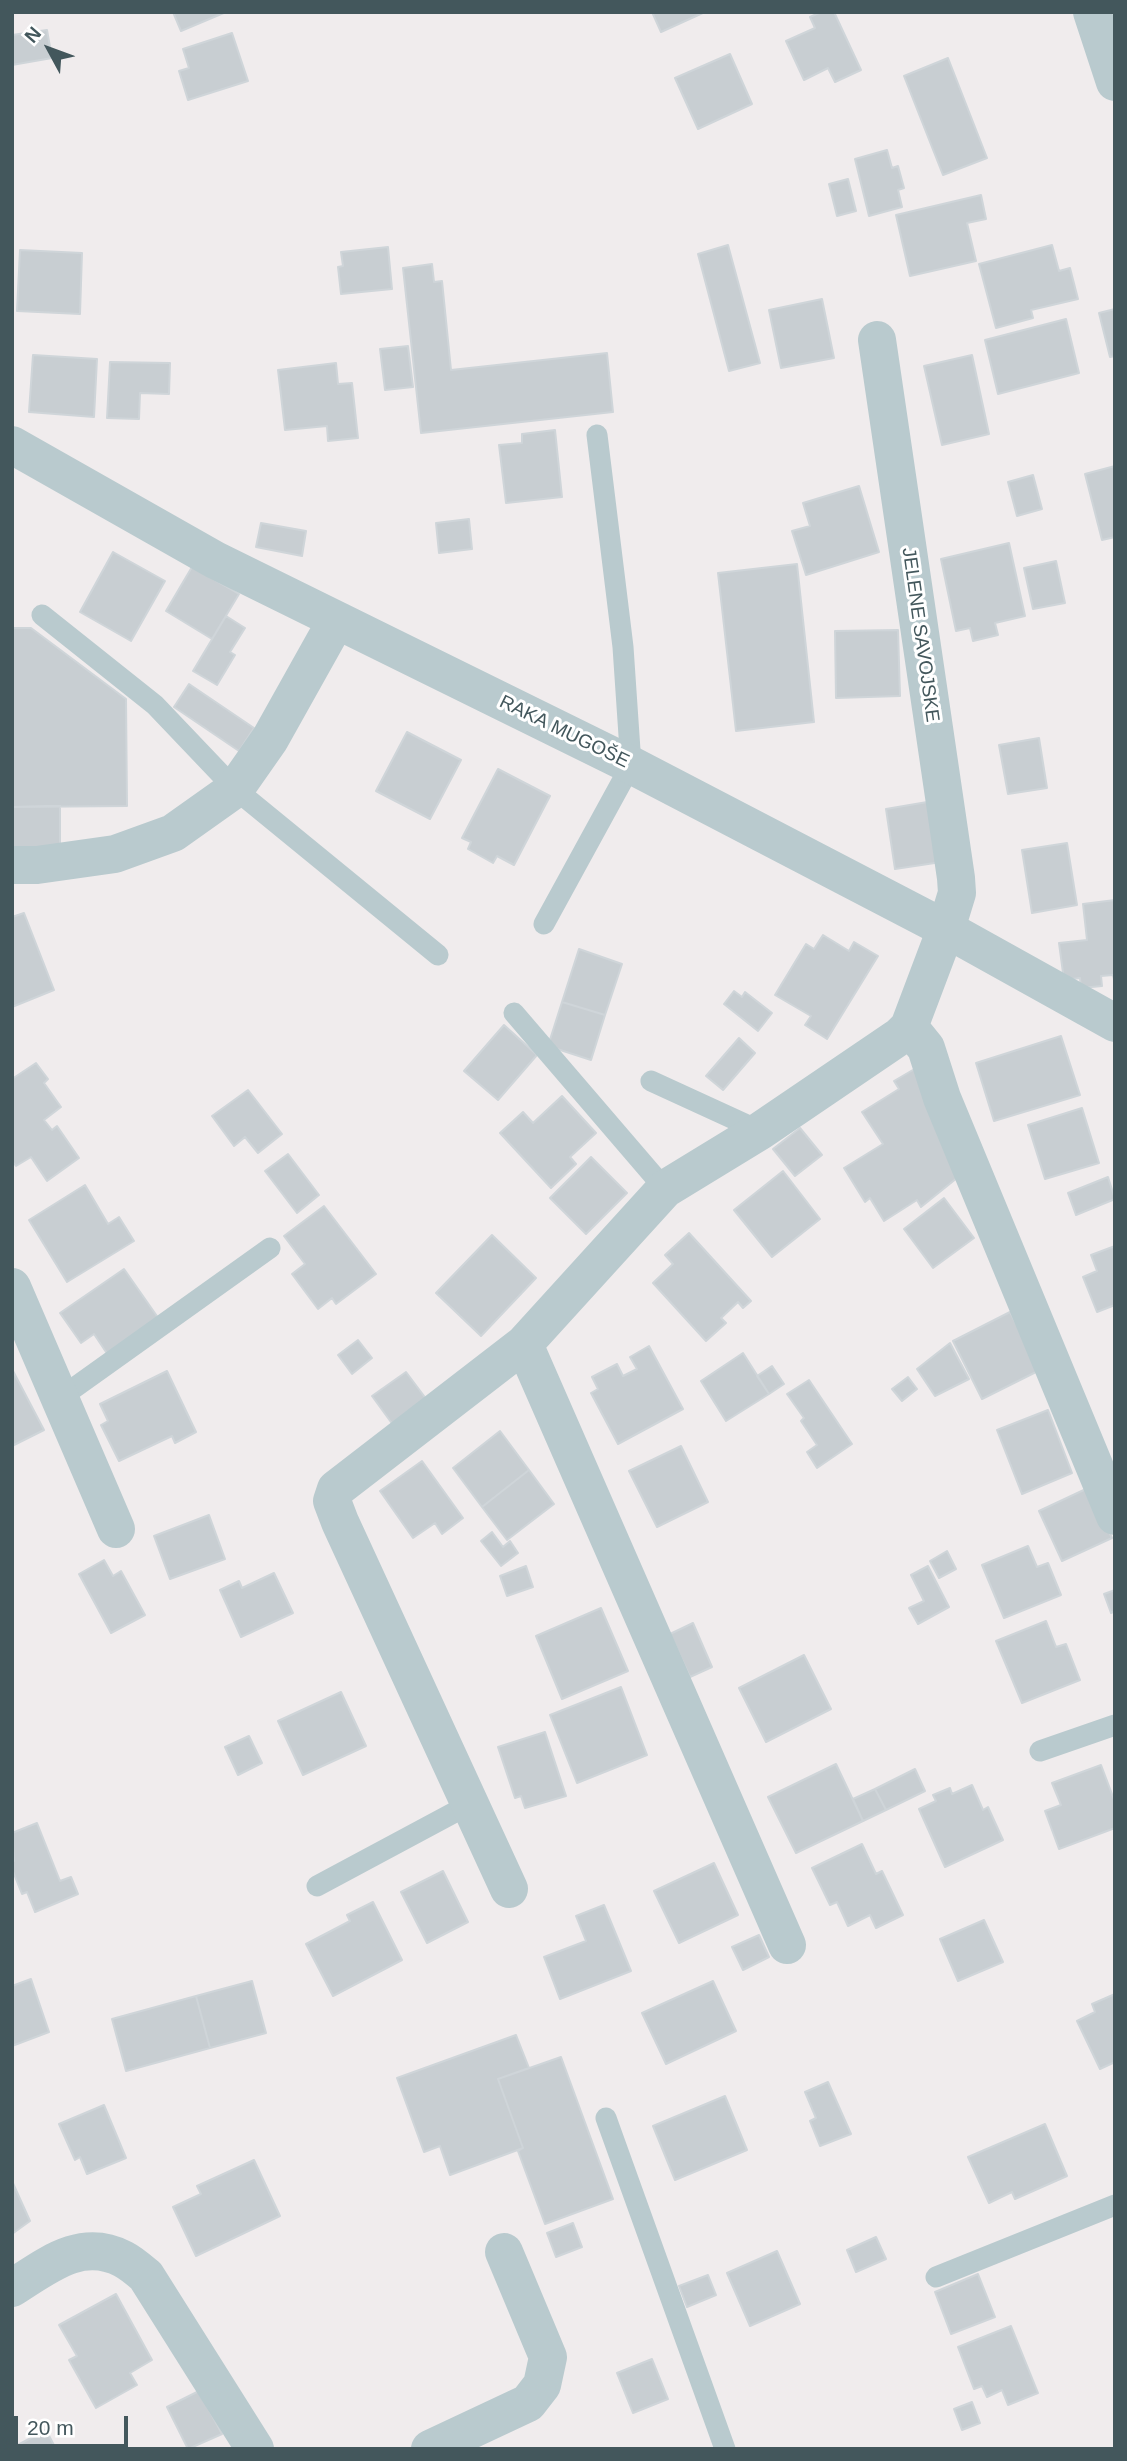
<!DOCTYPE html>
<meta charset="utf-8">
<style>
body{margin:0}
#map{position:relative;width:1127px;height:2461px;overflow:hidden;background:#f0eced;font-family:Helvetica,sans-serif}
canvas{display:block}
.frame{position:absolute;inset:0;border:14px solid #43575c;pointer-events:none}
.north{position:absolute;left:14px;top:14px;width:70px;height:70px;-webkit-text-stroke:5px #fff;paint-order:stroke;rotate:311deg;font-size:19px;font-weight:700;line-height:28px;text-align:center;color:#43575c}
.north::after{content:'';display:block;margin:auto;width:24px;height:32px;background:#43575c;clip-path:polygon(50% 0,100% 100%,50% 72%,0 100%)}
.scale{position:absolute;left:14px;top:2416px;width:114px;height:32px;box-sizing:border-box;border:4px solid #43575c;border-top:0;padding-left:9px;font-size:21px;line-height:24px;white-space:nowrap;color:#43575c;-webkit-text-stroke:5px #fff;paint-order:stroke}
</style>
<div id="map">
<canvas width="1127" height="2461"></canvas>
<div class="frame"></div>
<div class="north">N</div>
<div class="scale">20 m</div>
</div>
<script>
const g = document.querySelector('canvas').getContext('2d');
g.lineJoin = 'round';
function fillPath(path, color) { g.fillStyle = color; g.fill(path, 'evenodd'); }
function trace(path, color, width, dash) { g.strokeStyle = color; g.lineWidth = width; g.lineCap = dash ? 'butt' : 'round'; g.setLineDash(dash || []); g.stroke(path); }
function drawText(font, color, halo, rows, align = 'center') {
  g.font = font + ' Helvetica,sans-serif'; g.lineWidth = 6; g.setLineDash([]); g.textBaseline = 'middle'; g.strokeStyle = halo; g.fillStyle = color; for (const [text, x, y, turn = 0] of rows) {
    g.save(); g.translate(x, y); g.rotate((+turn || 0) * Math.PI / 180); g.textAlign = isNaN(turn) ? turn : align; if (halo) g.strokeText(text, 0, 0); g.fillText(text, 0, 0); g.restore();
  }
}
const building = new Path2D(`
 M173,12H226L181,31Z
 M652,12H705L661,32Z
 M821,12H834L861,70L835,82L828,68L804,80L786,41L815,28L810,17Z
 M47,30L52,58L12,65V35Z
 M232,33L248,81L188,100L179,71L189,68L183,49Z
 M730,54L752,104L698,129L675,78Z
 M948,58L987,158L943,175L904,76Z
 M887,150L892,168L898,166L904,188L898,190L902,207L869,216L855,159Z
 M848,179L856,211L837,216L829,184Z
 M981,195L986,219L967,223L976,261L910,276L896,215Z
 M728,245L760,363L729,371L698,254Z
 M1052,245L1059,271L1070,268L1078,299L1031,310L1033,318L996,328L979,264Z
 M388,247L392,289L341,294L338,267L343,266L341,252Z
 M20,250L82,253L80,314L17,311Z
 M432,264L434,282L442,281L451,370L607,353L613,412L421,433L403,268Z
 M822,299L834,358L781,368L769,310Z
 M1115,309V356L1110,357L1099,313Z
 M1066,319L1079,373L998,394L985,340Z
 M408,346L413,387L385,390L380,349Z
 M33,355L97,359L94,417L29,412Z
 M972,355L989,434L942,445L924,366Z
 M110,362L170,363L169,394L140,393L139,419L107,418Z
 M336,363L338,384L352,383L358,438L328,441L327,426L285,430L278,370Z
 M555,430L562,497L506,503L499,445L522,443V434Z
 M1115,466V537L1102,540L1085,474Z
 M1033,475L1042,509L1017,516L1008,482Z
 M859,486L879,552L806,575L792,531L810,526L803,503Z
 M469,519L472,549L439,553L436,523Z
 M261,523L306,531L302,556L256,547Z
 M1009,543L1025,616L995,623L998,635L973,641L970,628L956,631L941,559Z
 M113,552L165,581L131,641L80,612Z
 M1056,561L1065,603L1033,609L1024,568Z
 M797,564L814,722L736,731L718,573Z
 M192,567L239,594L212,639L166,611Z
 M226,616L245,628L230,652L235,655L217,685L193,671Z
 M12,628H31L126,699L127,806L12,807Z
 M898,630L900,696L836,698L835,631Z
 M189,684L254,728L239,751L174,707Z
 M407,732L461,760L430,819L376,791Z
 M1039,738L1047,788L1008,794L999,745Z
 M498,769L550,796L514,865L497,856L493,863L468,849L471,842L462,838Z
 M939,800L948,861L895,869L886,809Z
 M60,806V854L12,855V807Z
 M1067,843L1077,905L1032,913L1022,850Z
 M1115,900V983L1113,975L1101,976L1102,986L1081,988L1080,978L1064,980L1059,943L1087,940L1083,904Z
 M24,913L54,990L12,1007V917Z
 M823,935L849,951L854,942L878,956L827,1039L805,1025L811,1016L775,995L806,944L814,949Z
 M579,949L622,964L605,1015L562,1002Z
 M734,991L742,997L745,992L772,1013L758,1031L724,1004Z
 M562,1002L605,1015L591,1060L548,1046Z
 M504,1025L537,1055L498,1100L464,1071Z
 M1061,1036L1080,1095L994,1121L976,1063Z
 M739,1038L755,1053L723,1090L706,1076Z
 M36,1063L48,1079L44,1083L61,1107L44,1120L52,1130L57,1126L79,1158L47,1181L31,1157L16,1166L12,1161V1079Z
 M923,1064L962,1174L921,1207L917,1200L884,1221L870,1198L865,1202L844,1168L883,1144L862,1112L899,1089L894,1081Z
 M248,1090L282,1134L258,1153L245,1137L234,1146L212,1116Z
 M562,1096L596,1133L570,1157L576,1164L551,1188L500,1133L523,1112L533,1123Z
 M1082,1108L1099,1163L1045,1179L1028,1125Z
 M800,1128L822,1155L795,1176L773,1149Z
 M288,1154L319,1195L297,1213L265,1171Z
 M591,1157L627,1193L586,1234L550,1198Z
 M783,1171L820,1219L772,1257L734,1210Z
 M1108,1177L1115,1199L1076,1215L1068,1193Z
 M85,1185L108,1224L119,1217L134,1241L67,1282L29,1220Z
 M944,1198L974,1238L933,1268L904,1229Z
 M324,1206L376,1274L336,1304L332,1298L318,1309L292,1274L305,1264L284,1236Z
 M689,1233L751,1301L743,1308L738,1302L721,1318L726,1323L706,1341L653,1283L673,1264L665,1255Z
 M492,1235L536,1278L481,1336L436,1293Z
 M1115,1246V1305L1097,1312L1083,1277L1097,1271L1091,1255Z
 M124,1269L159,1319L108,1355L94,1334L81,1343L60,1313Z
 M1010,1312L1040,1370L982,1399L953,1341Z
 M358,1340L372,1358L352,1374L338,1355Z
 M950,1343L969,1379L935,1396L917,1369Z
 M649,1346L683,1409L618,1444L591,1393L598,1389L592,1377L617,1364L623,1376L637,1369L630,1357Z
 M743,1353L769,1394L726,1421L701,1381Z
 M772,1366L784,1384L769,1394L757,1376Z
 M12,1369L44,1430L12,1446Z
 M167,1371L196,1432L175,1443L172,1436L119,1461L101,1425L108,1421L100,1404Z
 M406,1372L430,1404L396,1429L372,1396Z
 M908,1377L917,1389L902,1401L892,1389Z
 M809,1380L852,1444L817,1468L807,1452L817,1445L801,1421L804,1418L787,1394Z
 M1048,1410L1072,1473L1022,1494L997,1430Z
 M500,1431L529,1470L482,1507L453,1468Z
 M681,1446L708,1502L657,1527L629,1471Z
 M422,1461L463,1518L442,1534L435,1523L413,1538L380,1491Z
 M529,1470L554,1504L507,1540L482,1507Z
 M1088,1488L1112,1538L1062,1561L1039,1511Z
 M209,1515L225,1559L170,1579L154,1536Z
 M492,1532L503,1547L510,1541L518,1553L501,1566L481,1541Z
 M1028,1546L1037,1567L1048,1563L1061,1595L1004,1618L982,1565Z
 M947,1551L956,1569L939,1578L930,1561Z
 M104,1560L113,1576L121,1571L145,1615L111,1633L79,1574Z
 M526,1566L533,1587L507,1596L500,1576Z
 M928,1566L949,1607L918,1624L909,1608L924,1601L911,1575Z
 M274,1573L293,1613L241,1637L220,1590L239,1581L242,1588Z
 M1115,1590V1611L1111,1613L1104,1594Z
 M601,1608L628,1671L562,1699L536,1636Z
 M1046,1621L1056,1647L1066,1644L1080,1680L1022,1703L996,1641Z
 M693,1623L712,1667L690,1677L670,1634Z
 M804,1655L831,1709L766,1742L739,1688Z
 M621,1687L647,1755L577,1783L550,1715Z
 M341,1692L366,1746L303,1775L278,1721Z
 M545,1732L566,1796L525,1808L521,1796L515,1798L498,1747Z
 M249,1736L262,1763L238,1775L225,1747Z
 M836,1764L863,1821L796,1853L768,1797Z
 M1101,1765L1115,1802V1828L1059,1849L1045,1811L1061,1805L1052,1783Z
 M915,1769L925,1791L886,1810L875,1789Z
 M972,1785L983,1810L988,1807L1003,1840L945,1867L919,1809L936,1801L933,1795L950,1788L952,1794Z
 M875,1789L886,1810L863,1821L853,1799Z
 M37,1823L60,1881L71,1877L78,1894L35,1912L27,1892L22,1894L12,1869V1861H14L12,1833Z
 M862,1844L876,1874L882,1871L903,1915L876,1928L870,1915L848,1926L837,1902L830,1905L812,1868Z
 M714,1863L738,1915L679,1943L654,1891Z
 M443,1871L468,1922L427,1943L401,1892Z
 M373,1902L402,1960L333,1996L306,1944L350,1921L347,1915Z
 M604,1905L631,1971L560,1999L544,1957L586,1941L576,1916Z
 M984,1920L1003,1962L958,1981L940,1939Z
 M759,1935L769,1957L743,1970L732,1947Z
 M31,1979L49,2032L12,2046V1986Z
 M252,1981L266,2033L210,2048L196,1996Z
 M713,1981L736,2031L666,2064L642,2013Z
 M1115,1994V2062L1100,2069L1077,2021L1095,2012L1092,2004Z
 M196,1996L210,2048L126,2071L112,2019Z
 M516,2035L529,2068L498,2079L523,2148L450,2175L440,2146L424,2152L397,2078Z
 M561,2057L613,2199L545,2224L518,2151L523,2148L498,2079Z
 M828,2082L851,2134L820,2146L810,2121L816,2118L805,2092Z
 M725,2096L747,2150L675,2180L653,2126Z
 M104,2105L126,2158L87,2174L80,2157L75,2160L59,2124Z
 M1045,2124L1067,2176L1015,2199L1012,2192L989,2203L968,2157Z
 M254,2160L280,2216L196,2256L173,2207L201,2194L197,2186Z
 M12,2181L30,2221L12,2234Z
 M573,2223L582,2247L556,2257L547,2233Z
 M876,2237L886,2259L856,2272L847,2250Z
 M777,2251L800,2304L750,2326L727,2273Z
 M978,2274L995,2317L951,2334L935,2292Z
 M708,2275L716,2295L687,2307L679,2286Z
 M116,2294L152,2360L130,2373L137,2385L96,2408L69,2360L77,2356L59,2325Z
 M1011,2326L1038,2393L1008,2405L1002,2390L987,2397L982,2386L974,2389L958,2347Z
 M652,2359L668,2399L633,2413L617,2373Z
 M199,2391L222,2434L188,2449L167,2407Z
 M972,2402L980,2423L962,2430L954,2409Z
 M46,2430L56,2449H12V2448Z`);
const lane = new Path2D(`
 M42,615L155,705L235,789L438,955
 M544,924L631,765L623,647L597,435
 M514,1013L665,1189
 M651,1081L760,1131
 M60,1398L270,1248
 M1040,1751L1115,1725
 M317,1886L470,1804
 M606,2118L725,2449
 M936,2277L1115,2205`);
const street = new Path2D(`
 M1092,12L1115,82
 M12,445L215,560L631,765L946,929L1115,1023
 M12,865H37L115,854L173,833L235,789L270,739L336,621
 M909,1027L926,1048L942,1098L1115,1516
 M12,1287L116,1529
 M524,1344L787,1945
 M509,1889L340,1522L332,1501L336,1489L524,1344L665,1189L760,1131L900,1036L909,1027L946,929L957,893L956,878L877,340
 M12,2288C47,2266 81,2237 123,2259C131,2263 139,2270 146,2276L255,2449
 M430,2449L528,2403L542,2385L548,2357L504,2252`);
const streetNames = [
 ["JELENE SAVOJSKE",920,635,82],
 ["RAKA MUGOŠE",564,732,26]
];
fillPath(building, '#c8ced2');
trace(building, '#cfd5d9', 2);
trace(lane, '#b9cace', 21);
trace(street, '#b9cace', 38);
drawText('19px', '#43575c', '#fff', streetNames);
</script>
